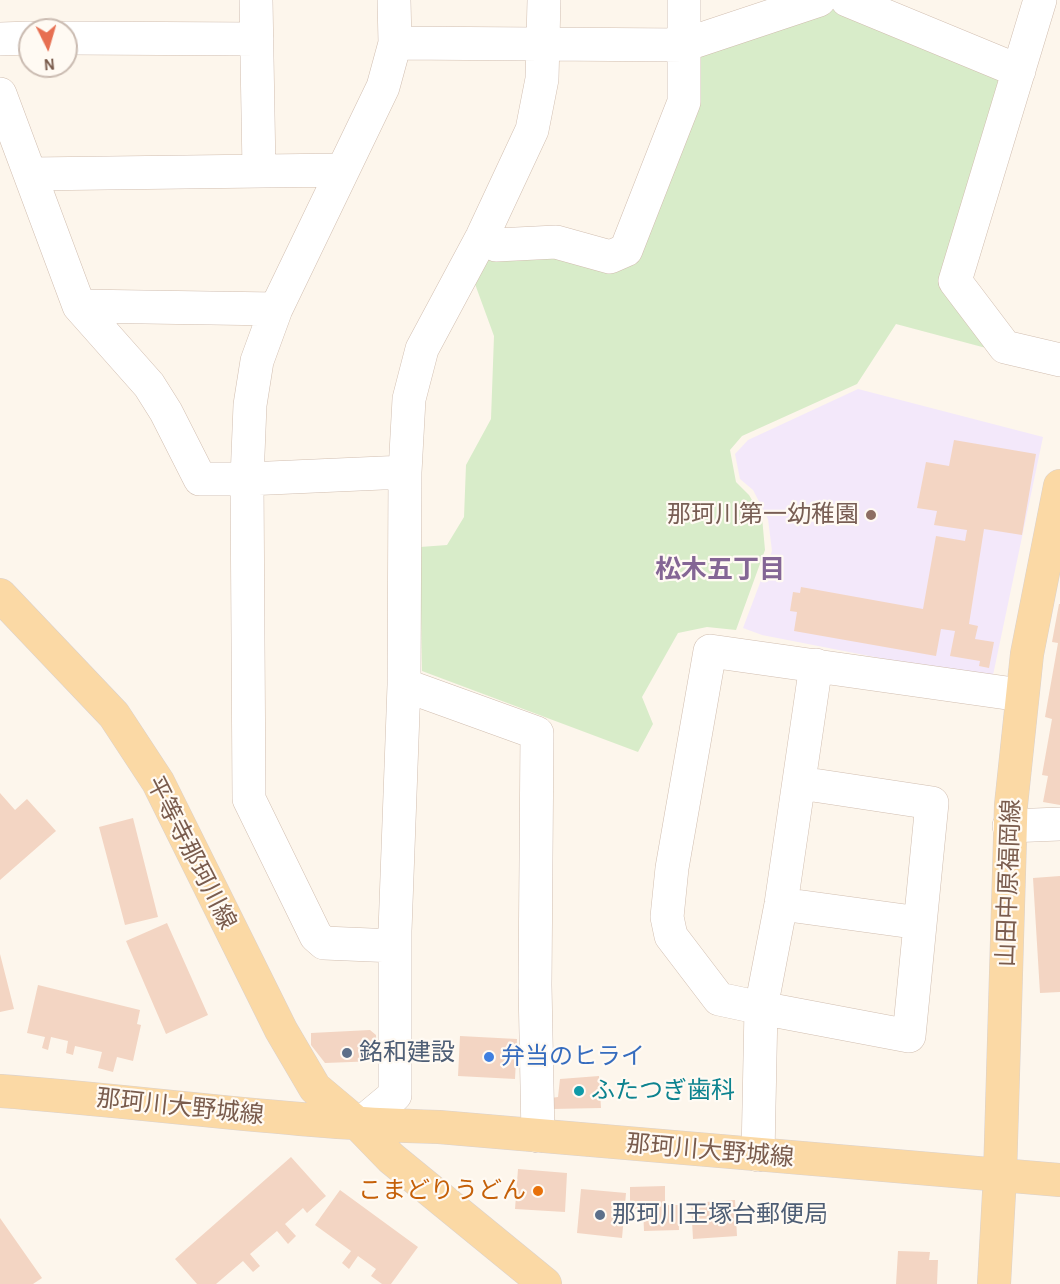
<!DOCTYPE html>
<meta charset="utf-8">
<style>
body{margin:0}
#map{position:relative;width:1060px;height:1284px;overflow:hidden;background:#fdf6ec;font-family:"Alegreya Sans",sans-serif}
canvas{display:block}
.north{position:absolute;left:18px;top:18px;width:60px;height:60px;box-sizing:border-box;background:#fffaf3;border:2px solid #cabbb1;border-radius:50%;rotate:175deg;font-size:16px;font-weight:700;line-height:24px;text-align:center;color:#7a5c4d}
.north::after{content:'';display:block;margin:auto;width:21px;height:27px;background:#e76f51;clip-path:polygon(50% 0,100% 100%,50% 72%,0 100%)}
</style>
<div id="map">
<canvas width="1060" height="1284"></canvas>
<div class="north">N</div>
</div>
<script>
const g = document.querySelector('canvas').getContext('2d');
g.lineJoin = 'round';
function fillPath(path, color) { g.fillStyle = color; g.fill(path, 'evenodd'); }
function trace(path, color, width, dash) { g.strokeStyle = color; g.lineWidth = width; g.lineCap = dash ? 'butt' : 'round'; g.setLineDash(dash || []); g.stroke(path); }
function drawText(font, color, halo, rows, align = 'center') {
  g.font = font + ' "Alegreya Sans","Noto Sans JP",sans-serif'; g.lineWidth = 4.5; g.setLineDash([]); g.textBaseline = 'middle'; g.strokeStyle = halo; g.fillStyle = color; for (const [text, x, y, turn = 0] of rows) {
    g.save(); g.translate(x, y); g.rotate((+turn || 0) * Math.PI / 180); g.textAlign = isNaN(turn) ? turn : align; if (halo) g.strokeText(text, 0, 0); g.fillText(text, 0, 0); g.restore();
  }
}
const education = new Path2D(`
 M858,389L1043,437L992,680L762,635L743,628L772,551L768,519L753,490L740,479L735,454L748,440Z`);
const green = new Path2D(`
 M827,4L1007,74L945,291L986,348L896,324L857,384L742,436L730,450L736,482L749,495L762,517L765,550L736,630L707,627L678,633L642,697L653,724L638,752L422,671L420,547L447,545L464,517L466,465L491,419L494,336L475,284L486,262L493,256L545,249L615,264L701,50Z`);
const building = new Path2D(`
 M954,440L1036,454L1022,535L984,529L969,624L978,626L975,639L994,642L989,668L979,666L980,661L950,656L955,631L941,629L936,656L794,631L797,612L790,611L793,592L800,593L801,587L923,609L936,536L965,541L967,530L934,525L937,511L917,508L926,462L949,466Z
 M1059,604H1060V805L1043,802L1048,776L1042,775L1052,719L1045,717L1058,643L1052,642Z
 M0,793L15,810L27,799L56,831L0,880Z
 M133,818L158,917L125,925L99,827Z
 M1060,876V992L1040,993L1033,878Z
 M167,923L208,1015L166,1034L126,941Z
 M0,954L14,1009L0,1012Z
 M38,985L140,1010L137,1024L141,1025L133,1061L117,1057L113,1072L98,1068L102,1052L75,1046L73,1055L66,1053L68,1041L51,1037L48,1050L42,1048L45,1037L27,1033Z
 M370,1030L376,1035L377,1061L325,1063L311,1045V1033Z
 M460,1036L517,1039L515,1079L458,1076Z
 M599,1076L601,1108L552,1109L551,1098L558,1097L560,1079Z
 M291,1157L326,1196L307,1213L303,1208L285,1224L296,1236L288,1244L277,1231L250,1254L260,1266L253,1272L243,1261L216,1284H197L175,1259Z
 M518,1169L567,1173L565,1212L515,1209Z
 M665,1186V1205H678L679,1230L644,1231L643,1209H630V1187Z
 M581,1189L626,1193L622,1238L577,1233Z
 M340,1190L418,1247L391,1284H382L371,1276L376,1269L358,1256L349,1269L342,1263L351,1251L315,1225Z
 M735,1200L737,1236L693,1239L691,1203Z
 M0,1218L42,1278L33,1284H0Z
 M898,1251L930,1252L929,1260H938L937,1284H896Z`);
const minor = new Path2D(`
 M256,0L259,170
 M847,0L1019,71
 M1040,0L955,281L1005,347L1060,360
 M66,38L257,39
 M0,39L30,38
 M395,43L684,45L819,0
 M0,94L79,306
 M31,174L341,170
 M482,237L496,245L556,242L610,257L626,250L684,102V0
 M276,309L79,306L149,385L166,412L200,479H247L250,405L257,361L276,309L383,87L395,43L394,0
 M404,685L537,733L535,985L538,1136
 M800,783L932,803L909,1036L761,1008L781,904L816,665
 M1009,826L1060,824
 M781,904L920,923
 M395,946L324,943L316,936L249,799L247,479L405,472
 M359,1125L395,1095V931L404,685L405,472L409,399L422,349L482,237L532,130L542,79L544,0
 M758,1155L761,1008L719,999L671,936L667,917L672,868L710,651L1021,695`);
const major = new Path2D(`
 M0,595L114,715L158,782L281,1030L315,1088L359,1125L391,1158L545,1284
 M0,1091C146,1102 292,1123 439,1127L1060,1180
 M994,1284L1000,1175L1011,805L1027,654L1060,486`);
const markers = [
 [871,515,6,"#8d6e63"],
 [347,1053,6,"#5c6f8a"],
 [489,1057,6,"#3f7fe0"],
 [579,1091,6,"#0f9aa8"],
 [538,1191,6,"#e8710a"],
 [600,1215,6,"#5c6f8a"]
];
const educationNames = [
 ["那珂川第一幼稚園",859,515]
];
const streetNames = [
 ["平等寺那珂川線",191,853,63],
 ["山田中原福岡線",1009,883,-88],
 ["那珂川大野城線",180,1107,6],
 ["那珂川大野城線",710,1151,5]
];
const serviceNames = [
 ["銘和建設",359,1053],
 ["那珂川王塚台郵便局",612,1215]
];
const shopNames = [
 ["弁当のヒライ",501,1057]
];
const cultureNames = [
 ["ふたつぎ歯科",591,1091]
];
const foodNames = [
 ["こまどりうどん",526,1191]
];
const neighbourhoodNames = [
 ["松木五丁目",720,570]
];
fillPath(education, '#f3e8fa');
fillPath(green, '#d8ecc9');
fillPath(building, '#f3d5c3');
trace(minor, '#d1beb0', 34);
trace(major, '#dad1cd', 34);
trace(minor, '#fff', 33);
trace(major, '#fbd9a5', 33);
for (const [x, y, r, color] of markers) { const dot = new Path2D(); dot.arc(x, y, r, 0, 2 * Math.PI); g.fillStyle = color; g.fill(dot); trace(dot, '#fffaf3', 2); }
drawText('24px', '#785e54', '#fffaf3', educationNames, 'right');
drawText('24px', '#7a5c4d', '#fffaf3', streetNames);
drawText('24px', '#4e5e75', '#fffaf3', serviceNames, 'left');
drawText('24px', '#366cbe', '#fffaf3', shopNames, 'left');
drawText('24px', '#0d838f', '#fffaf3', cultureNames, 'left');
drawText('24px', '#c56008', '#fffaf3', foodNames, 'right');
drawText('bold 26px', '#846695', '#fffaf3', neighbourhoodNames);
</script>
